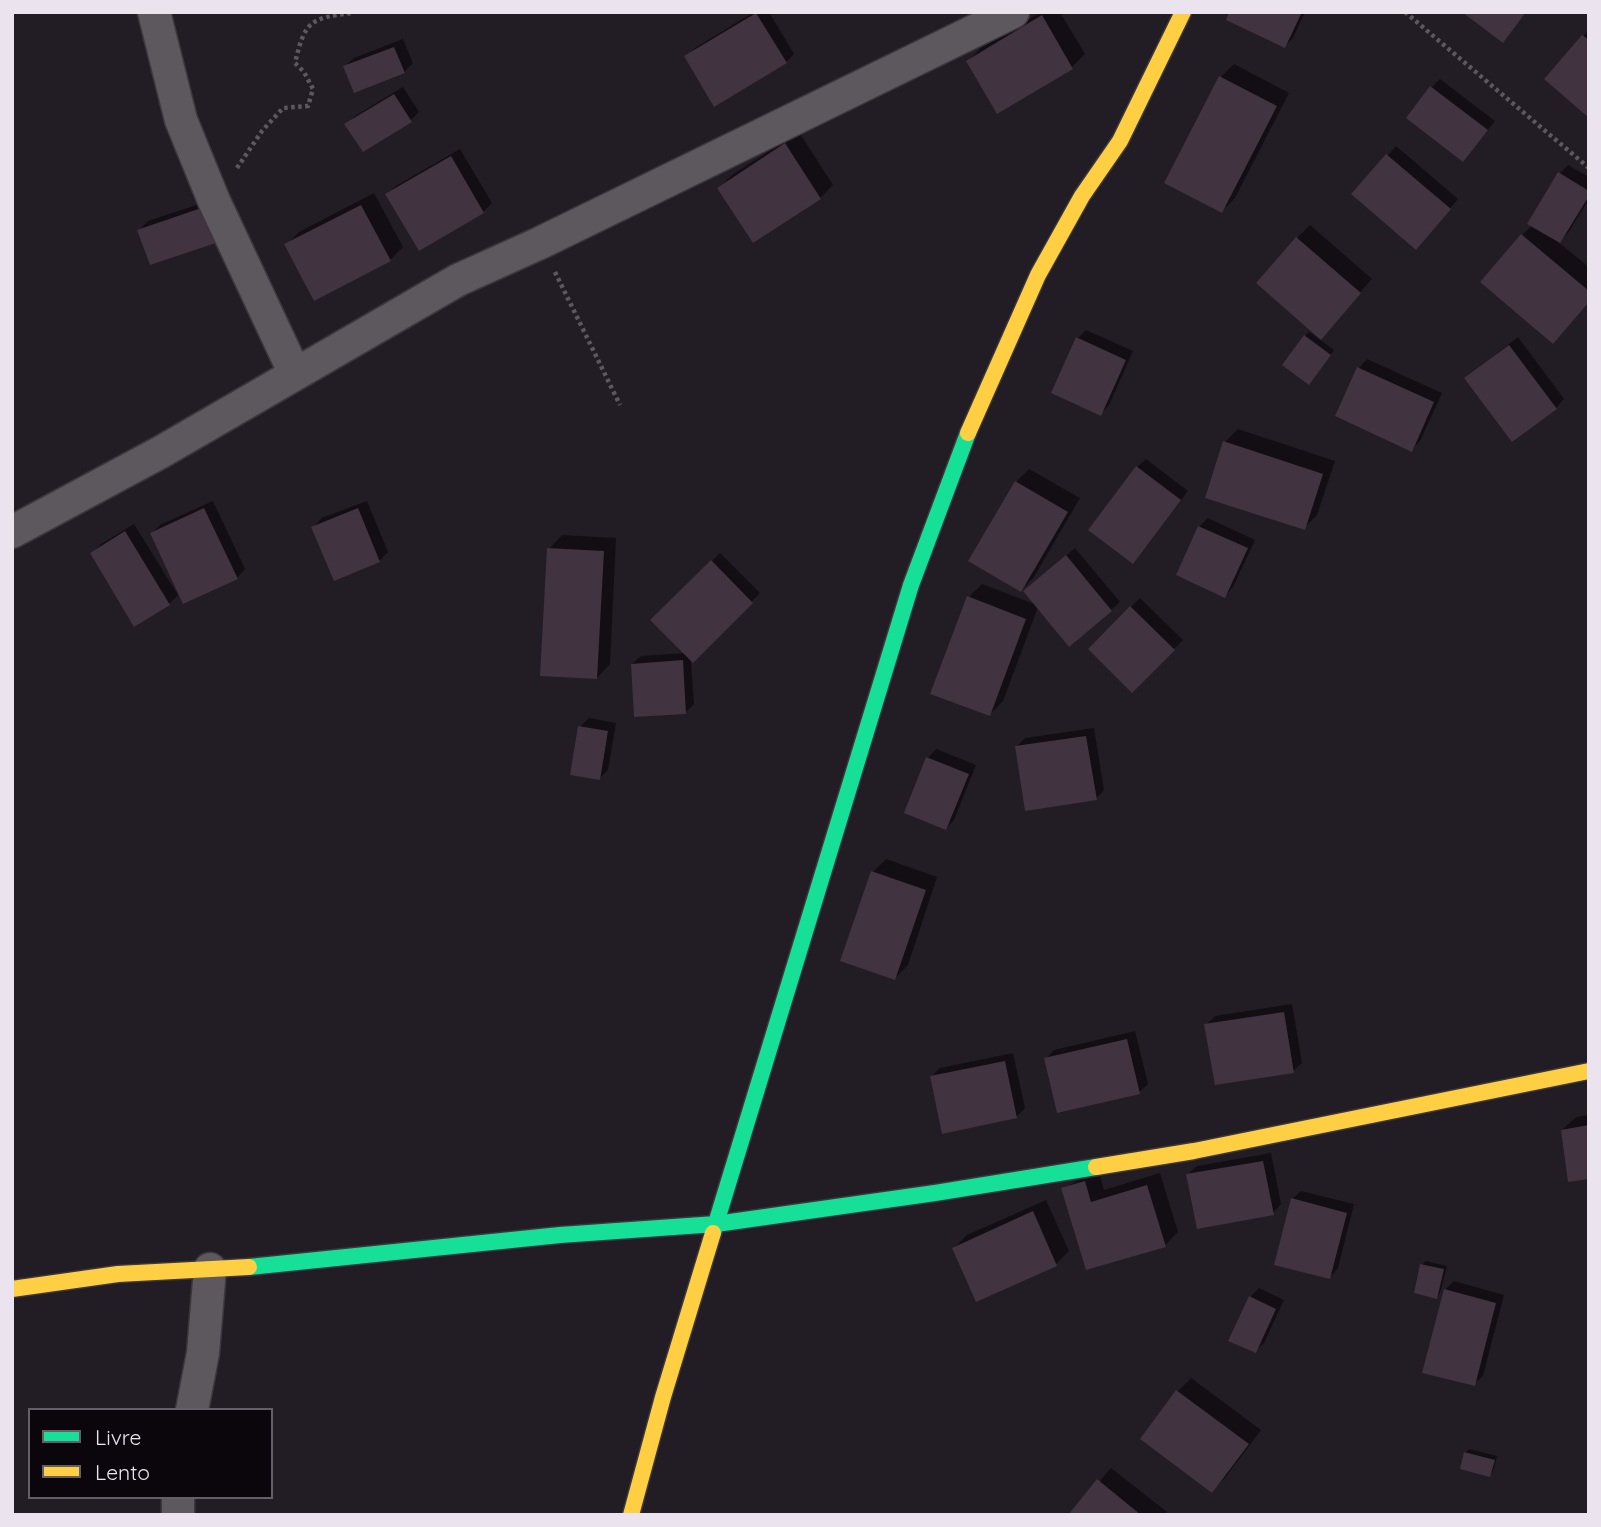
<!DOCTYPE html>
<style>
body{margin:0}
#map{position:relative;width:1601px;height:1527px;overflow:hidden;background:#221c24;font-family:Quicksand,sans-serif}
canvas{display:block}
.frame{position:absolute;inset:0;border:14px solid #ebe4ee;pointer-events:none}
.legend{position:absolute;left:28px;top:1408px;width:245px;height:91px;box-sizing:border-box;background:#0a060b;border:2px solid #645f66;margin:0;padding:9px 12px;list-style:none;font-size:21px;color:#ebe4ee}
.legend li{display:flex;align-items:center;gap:14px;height:35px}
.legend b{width:35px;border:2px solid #645f66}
</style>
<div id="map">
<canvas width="1601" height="1527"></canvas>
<div class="frame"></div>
<ul class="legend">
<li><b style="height:9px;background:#16e098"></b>Livre</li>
<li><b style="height:9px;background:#ffcf43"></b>Lento</li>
</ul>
</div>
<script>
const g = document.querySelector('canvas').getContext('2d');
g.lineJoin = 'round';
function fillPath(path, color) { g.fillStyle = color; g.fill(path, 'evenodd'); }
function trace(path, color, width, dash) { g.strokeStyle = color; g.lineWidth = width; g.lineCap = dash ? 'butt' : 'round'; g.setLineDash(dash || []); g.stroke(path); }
const shadow = new Path2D(`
 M754,12H769L794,54L786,62L686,56L695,48Z
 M1041,12H1060L1085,54L1072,67L998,111L968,61L981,48Z
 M1231,12H1305L1293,38L1285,46Z
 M1589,30V116L1546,79Z
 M403,39L413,63L404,72L345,66L354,58Z
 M1234,64L1289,93L1235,198L1222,211L1221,77Z
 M1440,79L1495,121L1463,160L1431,88Z
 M403,87L419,112L410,121L347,124L355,116Z
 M799,132L833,185L820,198L719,188L732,175Z
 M1396,146L1458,199L1424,239L1354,194Z
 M460,149L492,203L483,212L387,194L396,186Z
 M1568,165L1589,177V199L1568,233L1558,242L1589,267V302L1553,342L1522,235L1533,225L1560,173Z
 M374,193L403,247L390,260L286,245L299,232Z
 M218,198L230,230H139L148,221Z
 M1310,225L1372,279L1319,339L1334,350L1313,379L1305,336L1309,332L1319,339L1320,337L1297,238Z
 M1086,330L1133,351L1109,405L1101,413L1078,338Z
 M1518,337L1564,399L1556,408L1466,378Z
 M1367,359L1442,393L1420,441L1411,450L1337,415L1359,368Z
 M1238,429L1335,461L1317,515L1304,528L1225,442Z
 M1146,459L1188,491L1133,562L1137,467Z
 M1029,469L1080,498L1034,577L1021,590L1016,482Z
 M213,501L245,569L237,578L152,533L160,525Z
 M367,501L388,552L379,561L313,527L322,518Z
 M1208,518L1255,540L1233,587L1225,596L1199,527Z
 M134,524L178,595L169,604L92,553L101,544Z
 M562,535L616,538L610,664L597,678L549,549Z
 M1075,548L1120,602L1111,610L1038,607L1003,701L990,714L969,597L982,584L1037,605L1034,583Z
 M720,553L760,593L691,662L694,704L686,712L632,664L641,656L686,653L653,620Z
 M1140,598L1183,640L1132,691L1090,649Z
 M589,718L616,723L608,770L600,778L580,727Z
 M1094,728L1104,790L1096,799L1017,746L1025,738Z
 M936,749L976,765L954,820L946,828L928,758Z
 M886,859L937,877L908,965L895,978L873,872Z
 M1292,1004L1302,1063L1293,1071L1206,1025L1215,1016Z
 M1135,1031L1148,1084L1139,1092L1046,1059L1054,1050Z
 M1013,1053L1025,1108L1016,1117L932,1076L940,1068Z
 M1589,1115V1178L1562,1130L1576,1117Z
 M1271,1153L1281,1204L1273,1213L1188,1174L1197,1166Z
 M1098,1169L1104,1190L1160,1173L1178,1232L1165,1245L1063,1189Z
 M1301,1191L1354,1204L1338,1268L1330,1277L1292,1199Z
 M1046,1200L1069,1251L1056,1264L954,1248L967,1235Z
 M1426,1261L1447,1266L1440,1293L1437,1297L1422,1265Z
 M1454,1281L1504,1295L1483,1376L1474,1384L1445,1290Z
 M1259,1288L1284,1300L1264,1343L1255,1351L1250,1297Z
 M1191,1378L1261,1430L1225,1478L1212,1491L1142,1438L1178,1391Z
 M1470,1449L1497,1456L1493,1471L1489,1475L1462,1468L1466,1452Z
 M1111,1468L1167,1512L1165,1515H1070Z`);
const building = new Path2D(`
 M1229,12H1302L1285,48L1226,20Z
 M1462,12H1526L1503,43Z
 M756,13L787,63L714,107L684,56Z
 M1042,15L1073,69L997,114L966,61Z
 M1582,35L1589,40V118L1544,79Z
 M394,47L405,73L354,93L343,66Z
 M1219,76L1277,106L1222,213L1164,183Z
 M1430,86L1488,130L1463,162L1406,118Z
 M394,94L412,122L363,152L344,124Z
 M785,143L821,199L753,243L717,188Z
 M1386,154L1451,209L1416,250L1351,194Z
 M451,156L484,213L419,251L385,194Z
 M1558,172L1589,191V196L1560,243L1527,224Z
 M210,205L222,241L150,265L137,230Z
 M361,205L391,261L314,301L284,244Z
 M1521,234L1589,291V302L1553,344L1480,282Z
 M1296,237L1361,293L1321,340L1256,283Z
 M1304,335L1331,355L1309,385L1282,365Z
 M1076,337L1126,360L1101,416L1051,393Z
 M1509,345L1557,409L1512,442L1464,378Z
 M1357,367L1434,402L1412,452L1335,416Z
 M1223,441L1323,474L1305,530L1205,498Z
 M1136,466L1181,500L1133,564L1088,530Z
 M1015,481L1068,512L1021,592L968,561Z
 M204,508L238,579L183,604L150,533Z
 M358,508L380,562L334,581L311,527Z
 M1198,526L1248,548L1225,598L1176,575Z
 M125,531L170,605L134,627L90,553Z
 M547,548L604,551L597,679L540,676Z
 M1066,555L1112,611L1069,647L1023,591Z
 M711,560L753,603L693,663L650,620Z
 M967,596L1026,619L990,716L930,694Z
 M1130,606L1175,650L1132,693L1088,649Z
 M683,660L686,714L634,717L631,664Z
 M578,726L608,731L600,780L570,775Z
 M1086,736L1097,800L1025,811L1015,746Z
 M926,757L969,774L946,830L904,813Z
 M871,871L926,890L895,980L840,961Z
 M1284,1012L1294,1073L1215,1085L1204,1024Z
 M1127,1039L1140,1094L1057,1113L1044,1058Z
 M1005,1061L1017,1118L942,1134L930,1076Z
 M1589,1125V1179L1568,1182L1561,1130Z
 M1263,1161L1274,1215L1197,1229L1186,1174Z
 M1085,1181L1091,1202L1147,1185L1166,1247L1086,1270L1061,1188Z
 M1291,1198L1347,1213L1330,1279L1274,1265Z
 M1033,1211L1057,1266L976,1302L952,1248Z
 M1420,1264L1444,1269L1437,1299L1414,1293Z
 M1444,1289L1496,1303L1475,1386L1422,1373Z
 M1249,1296L1276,1309L1256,1353L1228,1341Z
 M1176,1390L1249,1444L1212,1493L1140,1439Z
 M1464,1452L1495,1460L1490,1477L1460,1469Z
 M1097,1479L1141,1515H1068Z`);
const path = new Path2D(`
 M1405,12L1589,168
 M237,168L262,131L283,108L308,106L313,89L304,72L295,63C305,21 310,18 352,13
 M555,272L620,405`);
const street = new Path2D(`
 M154,12L181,120L214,201L295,374
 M12,532L161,452L458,280L540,243L1013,12
 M192,1410L203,1353L210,1269
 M178,1515V1497`);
const fast = new Path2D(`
 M713,1233L911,585L968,433
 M249,1267L560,1235L716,1224L935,1193L1096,1167`);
const slow = new Path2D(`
 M968,433L1038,275L1082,196L1120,141L1183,12
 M1096,1167L1194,1151L1589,1071
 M12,1289L118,1274L249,1267
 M631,1515L663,1397L713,1233`);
fillPath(shadow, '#0007');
fillPath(building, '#41333f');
trace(street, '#3c373d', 35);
trace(fast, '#3c373d', 19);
trace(slow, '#3c373d', 19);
trace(path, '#5d585e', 4.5, [3.5, 3.5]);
trace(street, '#5c585d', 32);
trace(fast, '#16e098', 16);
trace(slow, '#ffcf43', 16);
</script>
